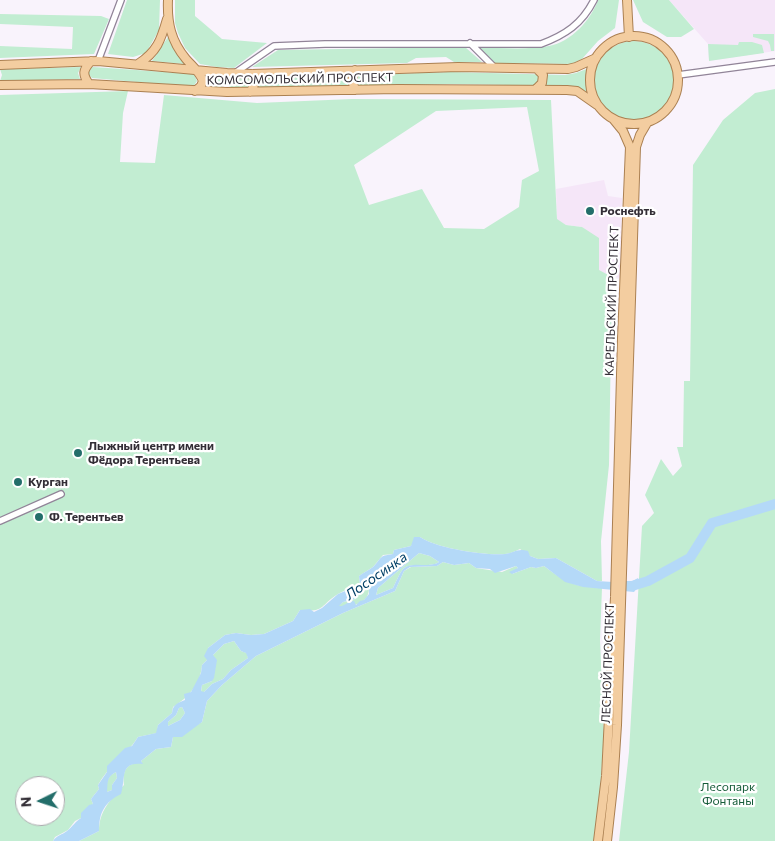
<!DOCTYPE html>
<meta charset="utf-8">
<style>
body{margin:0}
#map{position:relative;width:775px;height:841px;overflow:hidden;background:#f9f3fc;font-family:Commissioner,sans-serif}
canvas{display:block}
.north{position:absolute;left:15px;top:776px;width:50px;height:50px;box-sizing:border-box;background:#fff;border:1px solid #adabaf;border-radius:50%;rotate:266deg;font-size:14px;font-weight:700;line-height:20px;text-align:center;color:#332e36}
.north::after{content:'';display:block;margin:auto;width:18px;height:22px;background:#236e6a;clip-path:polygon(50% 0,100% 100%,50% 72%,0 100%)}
</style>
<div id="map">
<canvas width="775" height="841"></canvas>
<div class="north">N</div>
</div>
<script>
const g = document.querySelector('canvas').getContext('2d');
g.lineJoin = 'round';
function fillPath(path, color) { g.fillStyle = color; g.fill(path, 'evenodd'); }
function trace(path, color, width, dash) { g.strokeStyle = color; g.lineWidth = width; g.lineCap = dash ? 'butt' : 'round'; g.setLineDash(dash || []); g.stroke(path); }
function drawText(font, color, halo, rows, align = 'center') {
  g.font = font + ' Commissioner,sans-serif'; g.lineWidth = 4.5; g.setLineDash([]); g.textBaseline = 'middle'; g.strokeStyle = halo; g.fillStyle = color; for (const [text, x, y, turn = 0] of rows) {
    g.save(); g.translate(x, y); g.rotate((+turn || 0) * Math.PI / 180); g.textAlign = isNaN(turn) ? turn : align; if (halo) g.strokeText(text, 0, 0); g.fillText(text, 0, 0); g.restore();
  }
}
const commercial = new Path2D(`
 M669,0H775V51L709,61L708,44Z
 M604,180L608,196L622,198L620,278L611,276L599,271L582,227L566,225L557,220L556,189Z`);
const green = new Path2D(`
 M127,0H160L159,30L146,53L133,57L108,54Z
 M175,0H195V16L222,39L267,43L234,68L217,67L200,64L185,48L178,33L175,23Z
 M598,0H619L615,28L598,41L582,59L572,64L493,63L479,47C502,48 526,50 549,46C571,42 591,20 598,0Z
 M633,0H669L694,29L681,37H667L643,22Z
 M0,14L101,16L109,19L94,54L0,58V46L72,49L73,27L0,24Z
 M753,34H774V51H771L770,45L768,41L753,37Z
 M168,37L184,64L152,61Z
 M594 81a40 40 0 1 1 80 0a40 40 0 1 1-80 0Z
 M739,42H752L762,45L764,53L709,61L708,44L738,45Z
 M465,47L482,62H454L446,57L416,58L407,63L252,67L278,50Z
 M81,67L78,73L80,79L0,81L2,75L0,69Z
 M93,67L194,74L197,81L193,87L92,78L88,74V69Z
 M589,68L586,81L588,93L577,88L565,86L450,84L257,89L259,83L258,78L451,72L565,75L576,73Z
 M208,76H222V88H208L206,82Z
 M230,78H250L251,83L249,88H229Z
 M775,89V841H619L629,752L642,526L654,513L645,495L661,459L673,476L682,466L677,447H683L684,381H690L693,165L723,120L755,93Z
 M128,91L123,113L120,162L155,163L164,95L257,103L352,99L551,100L557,219L566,225L582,227L599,238V270L612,277L609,465L601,541L602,581H597L556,558L538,559L530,556L520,549C515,551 510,554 505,554C486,556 435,548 420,537L411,546L394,550L393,554L383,555L373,567L359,576L360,585C353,588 345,590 338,594C320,605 325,613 300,610L293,621L264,634L251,635L236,633L225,635L208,648L207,660L202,665C201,683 188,698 173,707L172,713L158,725L157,733L138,737C127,755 108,766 98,785L99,789L91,799L93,804L81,818L75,821L68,830L55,837L53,841H0V95ZM527,107L539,171L522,180L519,207L484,229L444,228L422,189L369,205L354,165L436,111ZM25,786H55V816H25Z
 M419,553L430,556L439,562C428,569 413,561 403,569C399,574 396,582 393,588L376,595L378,588Z
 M443,562L454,565L469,563L476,568L502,572L516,566L518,568L512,574L531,567L536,568L544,566C568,584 573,586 602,588L600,640L604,735L598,817L594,841H79L99,831C99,811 111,799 124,785C122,770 127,762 142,763L141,761L156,749L171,747L173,737L202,722L207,701L222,685L256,656L343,613L395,591L404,571L411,567L437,566Z
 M365,587L369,588C369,605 352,606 338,606L343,602L355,599L357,593Z
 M234,641L241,651L247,653L248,658L231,670L223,679L212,684L204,692H201L202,685L212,681L213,655L224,644Z
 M182,707L185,713L180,720L168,726V722L176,715L179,708Z
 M116,772L117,778L112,785V790L107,792C106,783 107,776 116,772Z`);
const water = new Path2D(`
 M414,537H420C435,548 486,556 505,554C515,553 516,548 528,551L530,556L538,559L556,558L597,581L629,583L638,578L637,588L634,592L583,587L565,582L544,566L536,568L531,567L512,574L509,572L518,568L516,566L495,573L490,569L476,568L469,563L454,565L443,562L437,566L410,567L404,571L395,591L343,613L256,656L222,685L207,701L202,722L182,737H173L171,747L156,749L141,761L143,764C119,761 126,778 121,794C105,802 99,812 99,831L79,841H53C57,835 62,835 67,831C73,826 75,822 81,818V813L89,805L93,804L91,799L99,789L98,785L107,772V766L125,748L132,746L138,737L156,733L158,725L172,713C173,704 178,703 185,700L184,694L191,692L201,673L202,665L207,660L204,656L208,648L225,635L236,633L251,635L264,634L293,621L300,610L310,609L314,612L322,608L338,594L360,585L359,576C363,573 369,570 373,567C382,558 378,556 393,554L394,550L411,546ZM419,553L430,556L439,562C428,569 413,560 403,569C399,574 396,582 393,588L376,595L378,588ZM365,587L369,588V594L364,600L360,601L356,605L354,601C348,601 344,607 339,606L343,602L355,599L357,593ZM234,641L241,651L246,653L248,658L231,670L223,679L212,684L204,692L201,691L202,685L212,681L214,678L217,660L213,655L224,644ZM182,707L185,713L180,720L168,726V722L176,715L179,708ZM116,772L117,778L112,785V790L107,792C108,783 106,777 116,772Z`);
const river = new Path2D(`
 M624,586H632L648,581L690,558L712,523L775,504`);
const minor = new Path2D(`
 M470,43L494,67
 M98,61L121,0
 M235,73L274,46L325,44H541C565,35 582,24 594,0
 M678,75L775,62
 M0,521L61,494`);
const major = new Path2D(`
 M168,0C167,23 171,41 186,59C192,66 200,72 203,81L201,86L195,91
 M627,0L629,37
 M590 80a44 44 0 1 1 88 0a44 44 0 1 1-88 0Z
 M138,64C157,52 161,40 167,19
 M0,65L98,61L227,73L252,74L458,67L568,69L576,67L596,58
 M355,70L352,80L355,90
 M89,84C82,74 83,70 91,61
 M0,85L89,84L227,92L398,89L567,90L577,91L597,105
 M536,89L542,83L543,75L537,69
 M250,92C255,86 256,81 252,74
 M598,841L606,776L615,597L622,338L630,147L623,131L614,120
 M607,841L613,787L617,725L636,147L640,135L647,123`);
const markers = [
 [590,211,5,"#236e6a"],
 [78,453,5,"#236e6a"],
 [18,482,5,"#236e6a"],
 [39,517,5,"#236e6a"]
];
const streetNames = [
 ["КОМСОМОЛЬСКИЙ ПРОСПЕКТ",300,79,-1],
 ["КАРЕЛЬСКИЙ ПРОСПЕКТ",612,301,-88],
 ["ЛЕСНОЙ ПРОСПЕКТ",608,663,-88]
];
const poiNames = [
 ["Роснефть",600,211],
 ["Лыжный центр имени",88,446],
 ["Фёдора Терентьева",88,460],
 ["Курган",28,482],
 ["Ф. Терентьев",49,517]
];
const parkNames = [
 ["Лесопарк",728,787],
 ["Фонтаны",728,801]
];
const waterNames = [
 ["Лососинка",376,576,-35]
];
fillPath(commercial, '#f5e6f8');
fillPath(green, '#c2edd2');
fillPath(water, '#b4d9f8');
trace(river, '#b4d9f8', 10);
trace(minor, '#918498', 8);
trace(major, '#ab8052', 10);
trace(minor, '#fff', 5.5);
trace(major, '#f3cda0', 8);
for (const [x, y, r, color] of markers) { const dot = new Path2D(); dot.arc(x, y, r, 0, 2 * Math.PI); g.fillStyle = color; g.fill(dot); trace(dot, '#fff', 2); }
drawText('12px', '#332e36', '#fff', streetNames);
drawText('bold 12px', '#332e36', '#fff', poiNames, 'left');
drawText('12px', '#165c39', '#fff', parkNames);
drawText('italic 14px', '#003f66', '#fff', waterNames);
</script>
